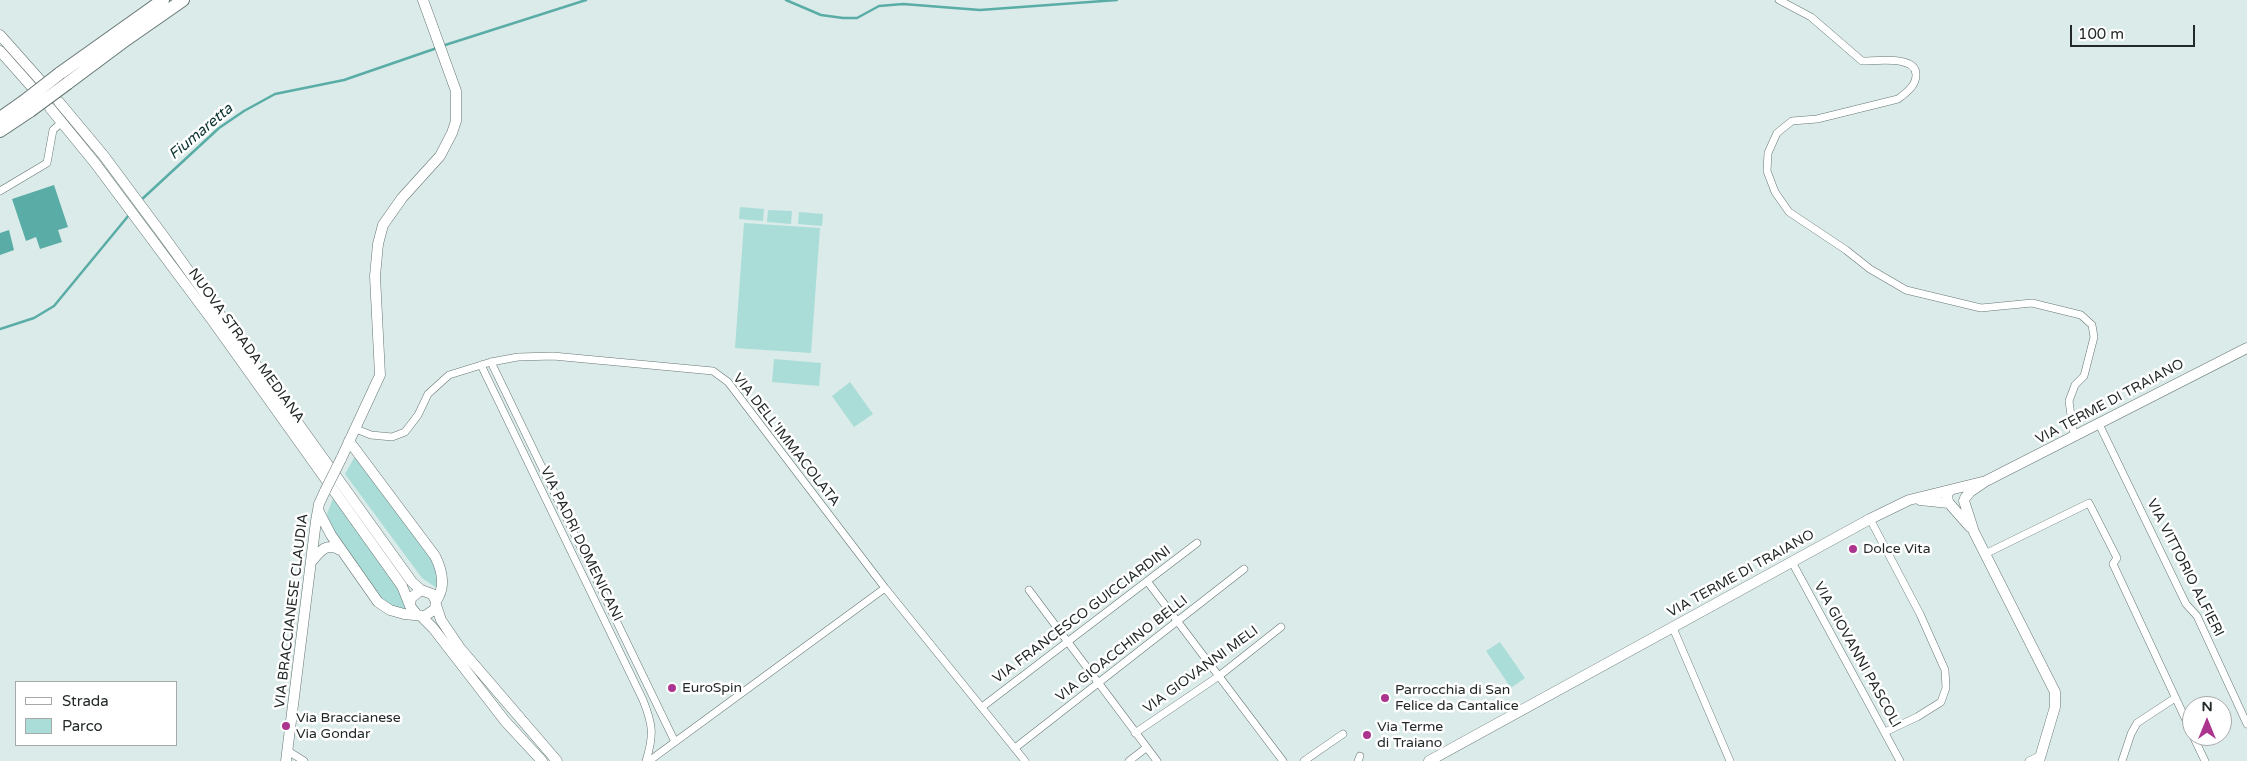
<!DOCTYPE html>
<style>
body{margin:0}
#map{position:relative;width:2247px;height:761px;overflow:hidden;background:#daebe9;font-family:"Varela Round",sans-serif}
canvas{display:block}
.legend{position:absolute;left:15px;top:681px;width:162px;height:65px;box-sizing:border-box;background:#fff;border:1px solid #a7a9a9;margin:0;padding:6px 9px;list-style:none;font-size:15px;color:#232929}
.legend li{display:flex;align-items:center;gap:10px;height:25px}
.legend b{width:25px;border:1px solid #a7a9a9}
.north{position:absolute;left:2182px;top:696px;width:50px;height:50px;box-sizing:border-box;background:#fff;border:1px solid #a7a9a9;border-radius:50%;rotate:0deg;font-size:14px;font-weight:700;line-height:20px;text-align:center;color:#232929}
.north::after{content:'';display:block;margin:auto;width:18px;height:22px;background:#ab358e;clip-path:polygon(50% 0,100% 100%,50% 72%,0 100%)}
.scale{position:absolute;left:2070px;top:25px;width:125px;height:22px;box-sizing:border-box;border:2px solid #232929;border-top:0;padding-left:6px;font-size:15px;line-height:18px;white-space:nowrap;color:#232929;-webkit-text-stroke:4px #fff;paint-order:stroke}
</style>
<div id="map">
<canvas width="2247" height="761"></canvas>
<ul class="legend">
<li><b style="height:6px;background:#fff"></b>Strada</li>
<li><b style="height:14px;background:#abddd8"></b>Parco</li>
</ul>
<div class="north">N</div>
<div class="scale">100 m</div>
</div>
<script>
const g = document.querySelector('canvas').getContext('2d');
g.lineJoin = 'round';
function fillPath(path, color) { g.fillStyle = color; g.fill(path, 'evenodd'); }
function trace(path, color, width, dash) { g.strokeStyle = color; g.lineWidth = width; g.lineCap = dash ? 'butt' : 'round'; g.setLineDash(dash || []); g.stroke(path); }
function drawText(font, color, halo, rows, align = 'center') {
  g.font = font + ' "Varela Round",sans-serif'; g.lineWidth = 5; g.setLineDash([]); g.textBaseline = 'middle'; g.strokeStyle = halo; g.fillStyle = color; for (const [text, x, y, turn = 0] of rows) {
    g.save(); g.translate(x, y); g.rotate((+turn || 0) * Math.PI / 180); g.textAlign = isNaN(turn) ? turn : align; if (halo) g.strokeText(text, 0, 0); g.fillText(text, 0, 0); g.restore();
  }
}
const green = new Path2D(`
 M740,207L764,209L763,221L739,219Z
 M768,210L792,211L791,224L767,222Z
 M799,212L823,214L822,226L798,224Z
 M744,223L820,228L811,353L735,348Z
 M774,359L821,363L819,386L772,382Z
 M850,382L873,414L854,427L832,396Z
 M354,458L357,459L435,563L438,589L422,578L345,474Z
 M334,496L400,588L410,613C400,609 390,607 382,599C370,588 330,529 327,514Z
 M1500,642L1525,678L1511,688L1486,651Z`);
const water = new Path2D(`
 M54,185L68,227L58,230L62,242L40,249L36,237L26,241L12,199Z
 M9,230L14,250L0,255V233Z`);
const stream = new Path2D(`
 M786,0L821,15L843,18H857L879,6L903,4L980,10L1117,0
 M442,46L586,0
 M140,201L219,128L244,111L275,94L344,80L437,48
 M0,329L34,318L54,306L129,215`);
const street = new Path2D(`
 M1779,0L1811,17L1862,61C1876,61 1917,55 1916,75C1916,86 1906,93 1898,99L1817,119L1792,121L1777,133L1768,153L1767,171L1775,192L1789,212L1846,250L1870,269L1906,290L1981,308L2032,303L2081,315L2092,325L2094,337L2084,376L2075,385L2069,401L2074,437
 M0,191L47,163L53,130L62,122
 M491,362L675,742
 M481,365L643,700C653,725 654,735 646,761
 M2099,424L2186,604L2197,616L2247,724
 M356,429L371,435L392,437L405,432L418,415L428,394L449,375L491,362L518,357L553,356L713,371L728,382L885,588L1025,761
 M1870,519L1920,614L1945,670L1946,688L1941,702L1917,717L1885,732
 M1985,554L2089,503L2117,558L2113,564L2192,733
 M1792,562L1900,761
 M1147,581L1283,761
 M1029,590L1157,761
 M1673,628L1730,761
 M982,707L1197,543
 M1135,733L1219,676L1281,627
 M2193,736L2205,761
 M1015,748L1244,569
 M288,751L304,761
 M649,761L885,588
 M1129,761L1146,748
 M1304,761L1343,734
 M1358,761L1360,756
 M2029,761L2041,755
 M2122,761L2131,734L2137,723L2175,698`);
const secondary = new Path2D(`
 M0,35L40,80
 M0,51L31,86
 M59,102L104,156L165,238L412,582L421,590
 M50,108L95,163L212,320L402,586L410,606
 M349,441L435,556C442,570 446,587 436,601
 M341,459L380,375L375,276L378,244L383,225L402,198L440,156L452,133L456,121V91L423,0
 M1950,490L1947,495L1948,502L1970,527
 M1965,498L1970,492L1986,481L2247,348
 M1920,500L1949,503
 M1964,501L1974,532L2055,692V707L2039,761
 M318,510L331,535L378,602L390,610L404,614L425,616L435,609L436,601L432,594L421,590L411,598L410,606L417,615
 M312,561C320,551 327,542 340,550
 M436,605L441,620L460,648L557,761
 M421,616L433,628L505,721L542,761
 M286,761L316,521L319,504L325,491
 M1429,761L1870,519L1909,500L1986,481`);
const highway = new Path2D(`
 M59,74L163,0
 M68,83L127,39L183,0
 M0,118L23,102
 M0,131L30,111`);
const secondaryBridge = new Path2D(`
 M325,491L341,459`);
const highwayBridge = new Path2D(`
 M23,102L59,74
 M30,111L68,83`);
const markers = [
 [1853,549,5,"#ab358e"],
 [672,688,5,"#ab358e"],
 [1385,698,5,"#ab358e"],
 [286,726,5,"#ab358e"],
 [1367,735,5,"#ab358e"]
];
const streetNames = [
 ["NUOVA STRADA MEDIANA",246,346,54],
 ["VIA TERME DI TRAIANO",2110,402,-28],
 ["VIA DELL'IMMACOLATA",786,440,52],
 ["VIA PADRI DOMENICANI",581,544,64],
 ["VIA VITTORIO ALFIERI",2185,568,63],
 ["VIA TERME DI TRAIANO",1741,574,-29],
 ["VIA BRACCIANESE CLAUDIA",292,611,-83],
 ["VIA FRANCESCO GUICCIARDINI",1082,615,-37],
 ["VIA GIOACCHINO BELLI",1122,649,-38],
 ["VIA GIOVANNI PASCOLI",1857,655,61],
 ["VIA GIOVANNI MELI",1201,670,-36]
];
const poiNames = [
 ["Dolce Vita",1863,549],
 ["EuroSpin",682,688],
 ["Parrocchia di San",1395,690],
 ["Felice da Cantalice",1395,706],
 ["Via Braccianese",296,718],
 ["Via Gondar",296,734],
 ["Via Terme",1377,727],
 ["di Traiano",1377,743]
];
const waterNames = [
 ["Fiumaretta",201,132,-40]
];
fillPath(green, '#abddd8');
fillPath(water, '#5aaca6');
trace(stream, '#5aaca6', 2.5);
trace(street, '#677775', 8);
trace(secondary, '#677775', 11);
trace(highway, '#677775', 14);
trace(street, '#fff', 7);
trace(secondary, '#fff', 10);
trace(highway, '#fff', 12);
trace(secondaryBridge, '#677775', 11, []);
trace(highwayBridge, '#677775', 14, []);
trace(secondaryBridge, '#fff', 10);
trace(highwayBridge, '#fff', 12);
for (const [x, y, r, color] of markers) { const dot = new Path2D(); dot.arc(x, y, r, 0, 2 * Math.PI); g.fillStyle = color; g.fill(dot); trace(dot, '#fff', 2); }
drawText('14px', '#232929', '#fff', streetNames);
drawText('14px', '#232929', '#fff', poiNames, 'left');
drawText('italic 15px', '#0b3432', '#fff', waterNames);
</script>
